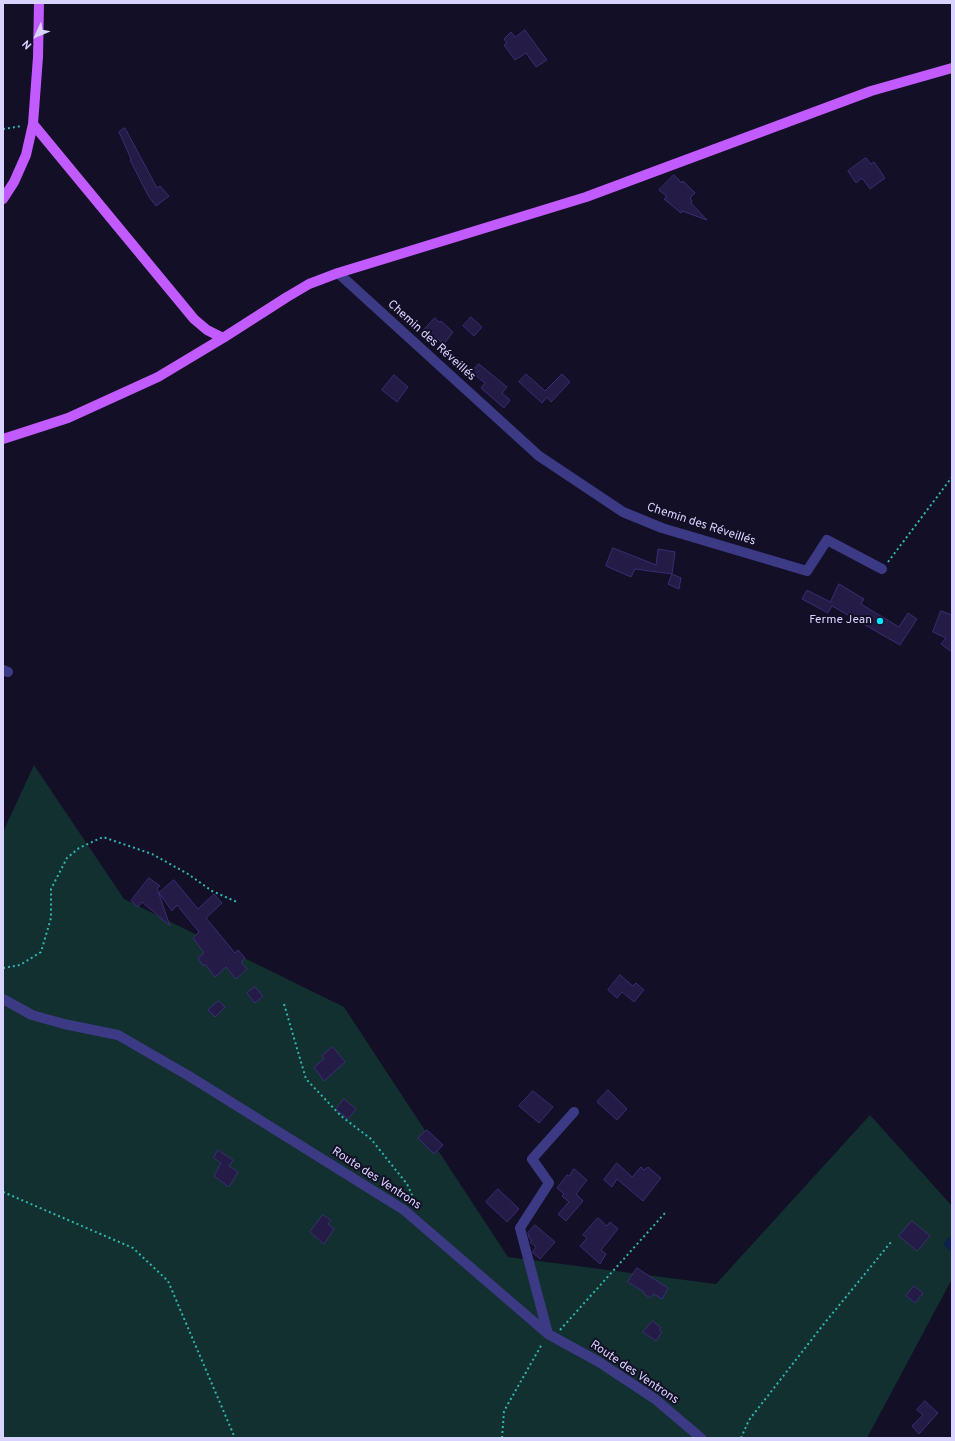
<!DOCTYPE html>
<meta charset="utf-8">
<style>
body{margin:0}
#map{position:relative;width:955px;height:1441px;overflow:hidden;background:#130f26;font-family:Overpass,sans-serif}
canvas{display:block}
.frame{position:absolute;inset:0;border:4px solid #d9d4ff;pointer-events:none}
.north{position:absolute;left:16px;top:16px;width:40px;height:40px;-webkit-text-stroke:3px #130f26;paint-order:stroke;rotate:226deg;font-size:11px;font-weight:700;line-height:16px;text-align:center;color:#d9d4ff}
.north::after{content:'';display:block;margin:auto;width:14px;height:18px;background:#d9d4ff;clip-path:polygon(50% 0,100% 100%,50% 72%,0 100%)}
</style>
<div id="map">
<canvas width="955" height="1441"></canvas>
<div class="frame"></div>
<div class="north">N</div>
</div>
<script>
const g = document.querySelector('canvas').getContext('2d');
g.lineJoin = 'round';
function fillPath(path, color) { g.fillStyle = color; g.fill(path, 'evenodd'); }
function trace(path, color, width, dash) { g.strokeStyle = color; g.lineWidth = width; g.lineCap = dash ? 'butt' : 'round'; g.setLineDash(dash || []); g.stroke(path); }
function drawText(font, color, halo, rows, align = 'center') {
  g.font = font + ' Overpass,sans-serif'; g.lineWidth = 4; g.setLineDash([]); g.textBaseline = 'middle'; g.strokeStyle = halo; g.fillStyle = color; for (const [text, x, y, turn = 0] of rows) {
    g.save(); g.translate(x, y); g.rotate((+turn || 0) * Math.PI / 180); g.textAlign = isNaN(turn) ? turn : align; if (halo) g.strokeText(text, 0, 0); g.fillText(text, 0, 0); g.restore();
  }
}
const green = new Path2D(`
 M34,765L124,899L344,1007L508,1257L716,1284L870,1115L952,1206V1279L867,1438H3V832Z`);
const water = new Path2D(`
 M948,1237L952,1240V1252L943,1245Z`);
const building = new Path2D(`
 M525,30L547,60L536,67L526,53L515,60L504,45L507,43L504,39L511,32L515,37Z
 M125,128L157,188L160,186L169,196L156,206L149,197L130,160L131,159L119,132Z
 M866,158L871,164L874,162L885,178L870,189L862,178L856,183L848,171Z
 M674,175L682,183L683,181L695,193L690,198L692,201L691,203L707,220L682,211L681,213L664,199L667,197L659,190Z
 M471,317L482,327L474,336L463,326Z
 M435,318L439,322L441,321L453,332L444,344L435,337L434,338L424,330Z
 M479,364L507,387L502,393L510,400L504,408L481,388L485,383L471,372Z
 M526,374L545,391L562,374L570,382L551,402L547,397L542,403L519,382Z
 M394,375L408,387L397,402L382,390Z
 M613,548L656,565L658,549L675,552L672,574L681,578L679,589L668,584L672,574L635,569L631,577L606,566Z
 M839,584L864,599L861,604L899,627L908,613L917,619L900,645L832,606L828,613L802,599L807,590L830,602Z
 M941,611L952,615V652L941,644L946,638L933,632Z
 M149,878L160,886L157,888L170,926L142,902L138,907L131,901Z
 M174,880L198,909L214,894L222,903L206,918L235,953L238,950L245,958L241,962L247,969L236,979L226,967L215,977L205,964L203,966L198,958L204,953L193,938L199,932L177,905L172,911L159,893Z
 M620,975L633,986L636,983L644,990L634,1002L622,992L617,998L608,990Z
 M255,987L263,996L255,1003L247,993Z
 M219,1001L225,1007L215,1017L208,1010Z
 M333,1047L345,1062L324,1081L314,1067L324,1059L322,1056Z
 M608,1090L627,1109L617,1120L597,1102Z
 M533,1091L553,1107L539,1123L519,1106Z
 M344,1099L356,1109L348,1119L336,1109Z
 M427,1130L443,1145L434,1154L418,1138Z
 M218,1150L233,1160L229,1166L238,1172L229,1187L214,1176L221,1163L214,1158Z
 M617,1163L632,1177L641,1167L644,1170L648,1167L661,1178L643,1201L617,1179L612,1187L604,1180Z
 M574,1169L587,1180L576,1194L583,1201L566,1221L558,1214L569,1202L562,1196L564,1194L557,1188L567,1175L569,1176Z
 M498,1189L519,1209L507,1222L486,1202Z
 M323,1215L331,1220L328,1224L334,1229L324,1244L310,1232Z
 M598,1218L607,1226L610,1222L618,1229L601,1250L606,1254L600,1264L580,1246L587,1238L583,1235Z
 M912,1221L930,1236L917,1251L899,1236Z
 M535,1225L555,1242L540,1259L533,1253V1251L536,1247L530,1242L532,1240L529,1238L528,1233Z
 M637,1268L668,1288L662,1299L654,1294L650,1298L644,1294V1292L628,1282Z
 M914,1286L923,1293L915,1303L906,1296Z
 M653,1321L661,1328L659,1330L662,1332L656,1341L643,1332Z
 M925,1401L938,1413L919,1434L912,1426L923,1415L917,1410Z`);
const path = new Path2D(`
 M3,129L22,126
 M888,562L952,477
 M3,968L20,965L41,952L51,918V889L67,858L79,848L103,837L152,854L188,874L212,891L237,902
 M284,1004L306,1079L341,1116L371,1139L407,1184L417,1206
 M3,1192L133,1248L168,1281L235,1438
 M560,1330L665,1213
 M502,1438L504,1411L542,1344
 M741,1438L749,1420L823,1325L891,1242`);
const minor = new Path2D(`
 M338,273L539,456L623,512L662,528L807,571L827,540L882,569
 M3,670L8,672
 M3,999L32,1015L64,1024L118,1035L189,1076L404,1210L548,1334L599,1362L655,1399L701,1438
 M548,1334L520,1228L549,1183L532,1159L574,1112`);
const major = new Path2D(`
 M33,124L194,319L207,330L223,338
 M3,199L14,182L26,155L33,124L38,57L39,3
 M3,439L68,418L158,377L223,338L287,297L309,284L338,273L586,197L871,91L952,68`);
const markers = [
 [880,621,4,"#00e5ff"]
];
const streetNames = [
 ["Chemin des Réveillés",431,341,42],
 ["Chemin des Réveillés",701,525,18],
 ["Route des Ventrons",376,1179,33],
 ["Route des Ventrons",634,1373,34]
];
const poiNames = [
 ["Ferme Jean",872,621]
];
fillPath(green, '#12302f');
fillPath(water, '#0c2248');
fillPath(building, '#241b47');
trace(building, '#3b2d73', 1);
trace(path, '#2fb8b0', 2, [2, 3]);
trace(minor, '#3d3a85', 10);
trace(major, '#c25bff', 10);
for (const [x, y, r, color] of markers) { const dot = new Path2D(); dot.arc(x, y, r, 0, 2 * Math.PI); g.fillStyle = color; g.fill(dot); trace(dot, '#130f26', 1.5); }
drawText('12px', '#d9d4ff', '#130f26', streetNames);
drawText('12px', '#d9d4ff', '#130f26', poiNames, 'right');
</script>
